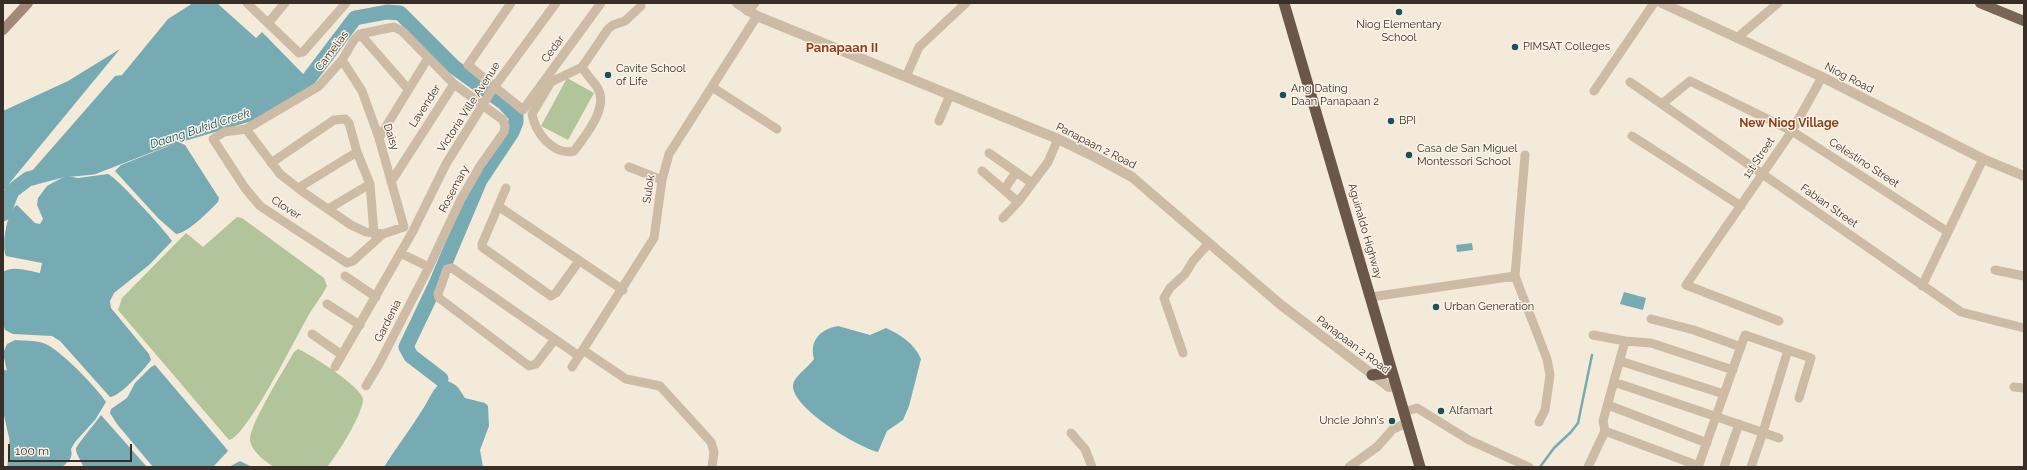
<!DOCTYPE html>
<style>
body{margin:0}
#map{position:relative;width:2027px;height:470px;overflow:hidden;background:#f4eada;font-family:Raleway,sans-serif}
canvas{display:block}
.frame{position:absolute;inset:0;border:4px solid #382e27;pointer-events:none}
.scale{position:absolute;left:8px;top:444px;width:124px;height:18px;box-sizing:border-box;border:2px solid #382e27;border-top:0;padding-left:5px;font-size:12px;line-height:14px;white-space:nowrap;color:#382e27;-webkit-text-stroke:3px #fbf3e7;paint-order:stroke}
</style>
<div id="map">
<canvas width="2027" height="470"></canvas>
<div class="frame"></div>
<div class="scale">100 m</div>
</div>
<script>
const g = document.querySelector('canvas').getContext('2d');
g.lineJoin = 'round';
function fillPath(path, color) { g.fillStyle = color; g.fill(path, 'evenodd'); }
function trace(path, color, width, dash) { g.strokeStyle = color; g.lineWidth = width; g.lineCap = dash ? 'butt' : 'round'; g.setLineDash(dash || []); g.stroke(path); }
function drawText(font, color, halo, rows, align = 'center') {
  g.font = font + ' Raleway,sans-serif'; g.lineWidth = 3; g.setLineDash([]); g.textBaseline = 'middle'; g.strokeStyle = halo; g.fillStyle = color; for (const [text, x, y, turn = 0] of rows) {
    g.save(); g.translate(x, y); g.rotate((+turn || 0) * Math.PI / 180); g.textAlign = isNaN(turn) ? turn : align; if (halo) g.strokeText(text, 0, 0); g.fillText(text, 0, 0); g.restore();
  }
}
const green = new Path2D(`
 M567,78L594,93L568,140L541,126Z
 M237,217L242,218L324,278L327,286C321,298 312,308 306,320C295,339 246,438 229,440L118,310L122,298L186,233L203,247Z
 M298,349C310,354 362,387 363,399C363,414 337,455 327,467H274C266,462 251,451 250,440C250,423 284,370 294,352Z`);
const water = new Path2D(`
 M193,3H217L256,38L262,32L308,79L239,116L186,126L17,188L115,76L122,75L168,19Z
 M120,49L3,191V111L68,81Z
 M179,142L185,145L219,198L218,202C209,211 188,233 176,234L158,218L115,171L121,165Z
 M108,174C115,176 167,232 172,241L149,265L114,293L110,301L111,308L149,354L151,360C145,368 120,397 110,397L60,341L52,336L13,334L5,330L3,323V272C13,265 29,271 40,273L42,263L6,256C1,246 7,210 17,205L35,223L40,224L43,219L37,205L38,198L47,186L54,182L66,176L78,178Z
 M1472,243L1473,250L1457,252L1456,245Z
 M1624,292L1646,298L1643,310L1620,304Z
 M838,326L870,335L886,328C901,335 914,343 921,359L909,406L903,420L887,431L878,452C858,447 791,408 793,385C794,376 808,368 814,359C809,340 821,329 838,326Z
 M15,340C24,341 34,340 43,343C58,347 97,388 106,402L95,420L75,442L71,449C73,459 69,461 62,467H22L19,426L3,353L7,344Z
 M155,365L225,447L228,451L213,467H153L117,424L110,413L111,409L127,398L135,383L151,367Z
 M445,380C458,385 458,387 465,398L485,403L488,406L489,426L480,450L483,467H384C396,448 409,431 421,412C429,401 432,387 445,380Z
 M101,415L147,467H83C82,461 76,455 76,449C76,446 97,421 101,415Z
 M240,461L252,467H229Z`);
const stream = new Path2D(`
 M1540,467L1554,448L1571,432L1578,423L1592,355`);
const river = new Path2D(`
 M3,214L12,191L28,179L62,170L93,167L165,139L252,113L308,80L355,18L387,12L400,13L454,67L504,103L516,116V122L512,132L480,180L436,284L406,347L411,356L441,379
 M3,377L17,439L15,467`);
const minor = new Path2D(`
 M247,3L299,53L303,52L346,3
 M511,3L468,65L523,110L601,3
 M747,11L755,3
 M269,22L285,3
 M360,34L408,89
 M1737,38L1778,3
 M342,60L362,91L379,138L404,227
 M582,67C586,74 592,80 597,87C610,107 585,136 574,151C553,156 535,132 532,114L551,82L582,67L608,29L613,25L625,21L641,6
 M906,77L919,47L966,3
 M1630,82L1961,312L2024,328
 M712,87L777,129
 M1594,91L1654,3
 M1663,103L1690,81L1792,131L1948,232
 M939,121L950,95
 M246,129L319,86L342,60L354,40L360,34L394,27L402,31L454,84L503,120L505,126L504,132L480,166L461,199L429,267L379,364L366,386
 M246,129L280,174L303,192L351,225L366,232L383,234L353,261L347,263L260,206L245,188L213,139L224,132Z
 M1632,136L1741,206
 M379,138L428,58
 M989,153L1032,183
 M1525,155L1515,276L1547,359L1550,375L1545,410L1539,422
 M271,163L334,120L345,119L349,123L357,152L370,184L374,234
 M629,167L662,180
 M982,171L1018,202
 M391,182L454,84
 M298,188L357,152
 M506,188L482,244V247L551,296L556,293L579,261
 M1004,190L1016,172
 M498,206L623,290
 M328,209L370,184
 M1003,218L1018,202L1048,162L1058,139
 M383,234L404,227
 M400,253L429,267
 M1995,270L2024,276
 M345,276L376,297
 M1922,286L1983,159
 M1371,297L1515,276
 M327,304L360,325
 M1651,319L1694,330L1741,347
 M1779,321L1686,285L1792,131L1822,77
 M312,334L342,355
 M1593,335L1625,341L1651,343L1733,370
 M555,339L536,364L529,366L439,298L438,294L447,269L452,268L579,356
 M583,350L626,379L660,386L711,442L714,452L712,467
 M1788,350L1811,358L1799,398
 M1183,353L1164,298L1170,288L1185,274L1193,261L1209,243
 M1620,361L1724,394
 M335,367L413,231L446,164L492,90L556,3
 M572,367L654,238L662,180L669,154L757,16
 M1614,382L1779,438
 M2014,387L2024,388
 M1608,405L1707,443
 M1404,412L1417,408L1469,440L1529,467
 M1605,431L1699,466
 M1071,433L1085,449L1092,467
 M1349,467L1377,447L1393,429L1407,423
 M1588,467L1605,431L1603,421L1625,341
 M1698,467L1745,335L1788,350L1763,432L1751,467
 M1724,467L1739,424`);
const tertiary = new Path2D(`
 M737,3L757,16L1058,139L1097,158L1132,177L1281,305L1389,387L1396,386
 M1662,3L1822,77L1983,159L2024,176`);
const secondary = new Path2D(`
 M3,30L28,3`);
const primary = new Path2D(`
 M1980,3L2024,21`);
const trunk = new Path2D(`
 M1284,3L1420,467
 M1372,375L1385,373L1389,368V362`);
const markers = [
 [1399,12,4,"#19525d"],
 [1515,47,4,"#19525d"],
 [608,75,4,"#19525d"],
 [1283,95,4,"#19525d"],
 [1391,121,4,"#19525d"],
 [1409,155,4,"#19525d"],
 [1436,307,4,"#19525d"],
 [1441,411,4,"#19525d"],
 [1392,421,4,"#19525d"]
];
const poiNames = [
 ["Niog Elementary",1399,25,"center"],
 ["School",1399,38,"center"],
 ["PIMSAT Colleges",1523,47],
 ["Cavite School",616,69],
 ["of Life",616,82],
 ["Ang Dating",1291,89],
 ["Daan Panapaan 2",1291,102],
 ["BPI",1399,121],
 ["Casa de San Miguel",1417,149],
 ["Montessori School",1417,162],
 ["Urban Generation",1444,307],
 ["Alfamart",1449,411],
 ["Uncle John's",1384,421,"right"]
];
const streetNames = [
 ["Cedar",553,49,-54],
 ["Camelias",332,51,-53],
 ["Niog Road",1849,78,27],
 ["Lavender",425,106,-57],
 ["Victoria Ville Avenue",469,107,-57],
 ["Daisy",391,137,72],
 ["Panapaan 2 Road",1096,146,27],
 ["1st Street",1759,158,-56],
 ["Celestino Street",1864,163,33],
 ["Rosemary",454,189,-62],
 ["Sulok",649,189,-81],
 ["Fabian Street",1829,206,35],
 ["Clover",286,208,33],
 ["Aguinaldo Highway",1365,231,74],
 ["Gardenia",388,321,-63],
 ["Panapaan 2 Road",1353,345,37]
];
const neighbourhoodNames = [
 ["New Niog Village",1789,123]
];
const waterNames = [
 ["Daang Bukid Creek",200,129,-18]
];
const quarterNames = [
 ["Panapaan II",842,48]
];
fillPath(green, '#b2c499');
fillPath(water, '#76abb3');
trace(stream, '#76abb3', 2.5);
trace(river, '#76abb3', 15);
trace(minor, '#cdbba5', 9);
trace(tertiary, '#cdbba5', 10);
trace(secondary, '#a18976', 10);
trace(primary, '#7b6656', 10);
trace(trunk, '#6a574a', 11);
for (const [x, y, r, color] of markers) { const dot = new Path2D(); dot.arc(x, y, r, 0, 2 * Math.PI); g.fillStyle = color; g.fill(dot); trace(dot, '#fbf3e7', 1.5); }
drawText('11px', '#382e27', '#fbf3e7', poiNames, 'left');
drawText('11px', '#382e27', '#fbf3e7', streetNames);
drawText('bold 12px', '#8e3f19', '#fbf3e7', neighbourhoodNames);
drawText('italic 12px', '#19525d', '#fbf3e7', waterNames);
drawText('bold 13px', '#8e3f19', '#fbf3e7', quarterNames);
</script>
